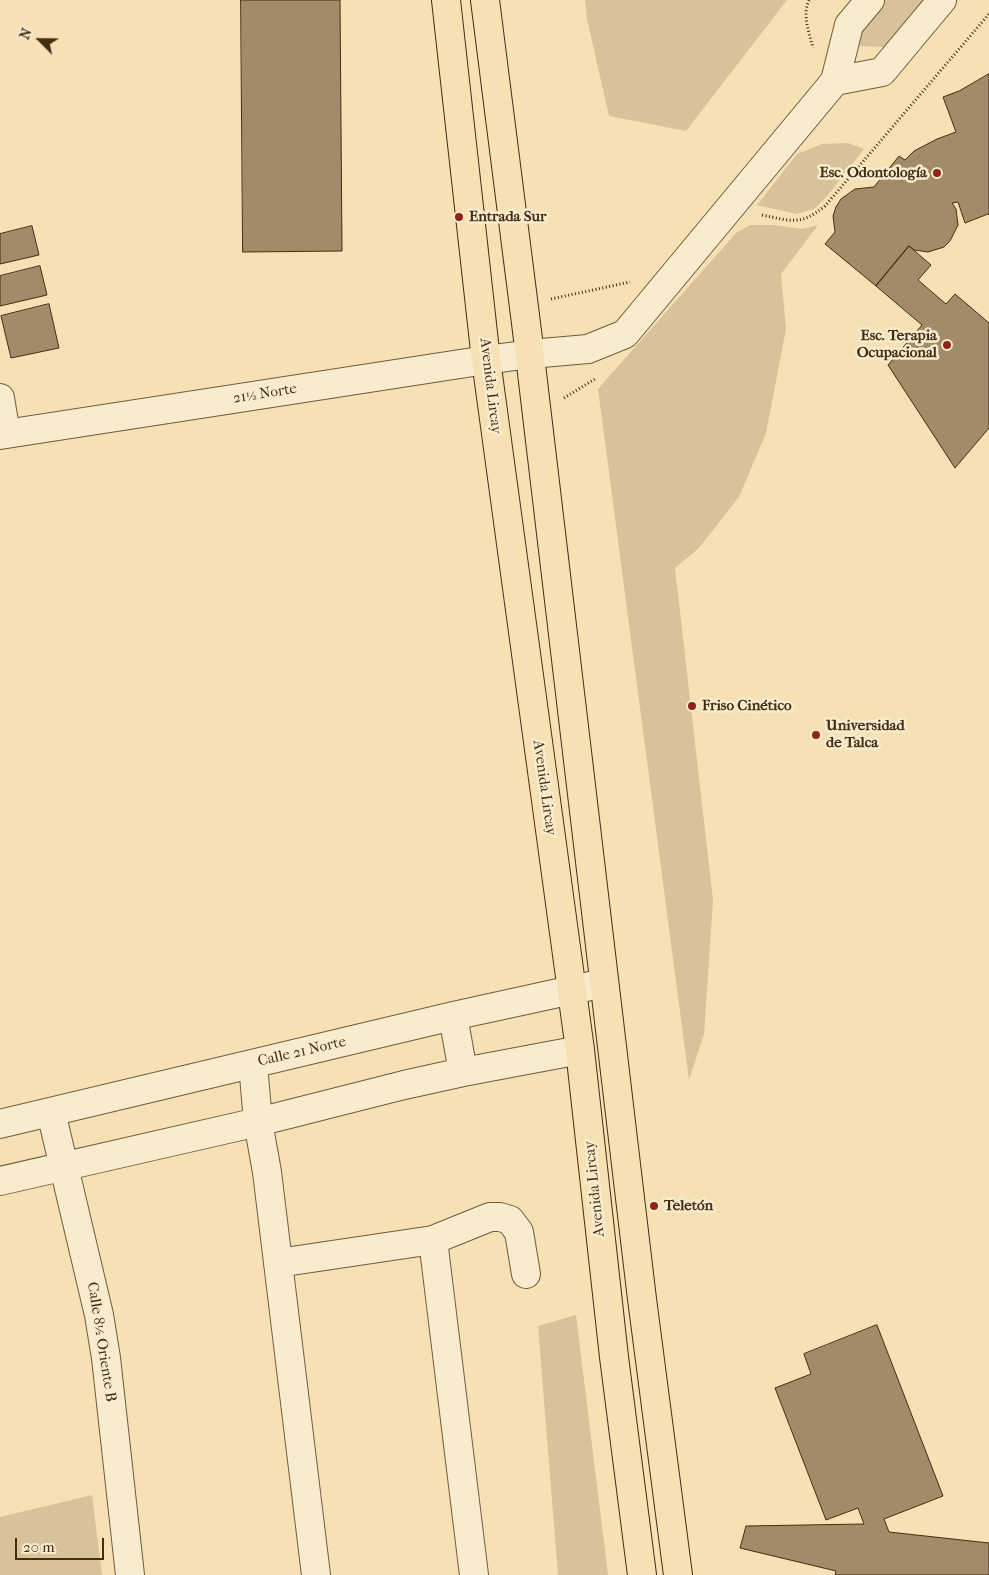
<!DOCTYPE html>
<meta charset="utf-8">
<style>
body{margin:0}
#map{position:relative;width:989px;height:1575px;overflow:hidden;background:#f6e1b4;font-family:"IM FELL French Canon",serif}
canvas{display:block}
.north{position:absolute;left:15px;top:15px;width:50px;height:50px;-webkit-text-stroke:4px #f9ecce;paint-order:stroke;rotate:293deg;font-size:14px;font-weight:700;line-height:20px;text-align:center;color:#442d15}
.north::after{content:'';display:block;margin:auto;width:18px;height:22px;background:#442d15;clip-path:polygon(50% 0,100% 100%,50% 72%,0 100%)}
.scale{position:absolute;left:15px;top:1538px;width:89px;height:22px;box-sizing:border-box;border:2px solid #442d15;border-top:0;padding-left:6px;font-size:15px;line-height:18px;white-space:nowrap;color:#442d15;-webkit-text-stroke:4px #f9ecce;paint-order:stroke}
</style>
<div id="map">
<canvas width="989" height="1575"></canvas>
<div class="north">N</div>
<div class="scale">20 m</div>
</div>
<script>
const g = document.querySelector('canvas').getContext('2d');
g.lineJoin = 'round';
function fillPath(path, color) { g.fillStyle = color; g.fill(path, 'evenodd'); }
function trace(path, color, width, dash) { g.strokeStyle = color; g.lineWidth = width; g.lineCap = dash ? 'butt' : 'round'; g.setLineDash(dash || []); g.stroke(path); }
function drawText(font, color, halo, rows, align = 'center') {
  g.font = font + ' "IM FELL French Canon",serif'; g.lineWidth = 5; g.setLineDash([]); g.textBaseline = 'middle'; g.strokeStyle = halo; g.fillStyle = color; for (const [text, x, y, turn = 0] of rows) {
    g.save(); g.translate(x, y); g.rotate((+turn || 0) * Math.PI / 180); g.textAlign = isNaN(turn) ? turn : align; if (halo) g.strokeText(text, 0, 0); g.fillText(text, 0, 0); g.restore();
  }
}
const green = new Path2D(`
 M585,0H787L686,131L609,116L587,19Z
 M882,0H924L885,47L859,46L861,25Z
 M848,143L864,149L828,195L814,209L796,214L757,205L797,154L822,144Z
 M750,225H773L802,229L818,225L781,274L786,329L766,433L739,497L698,549L675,568L713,900L704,1034L689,1080L598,389L736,233Z
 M576,1315L608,1575H558L538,1326Z
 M92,1495L102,1575H0V1517Z`);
const building = new Path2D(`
 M241,0H340L342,251L243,252Z
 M989,74V215L988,214L965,223L958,202L952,203L956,209L958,225L950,241L944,247L928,252L914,250L909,246L876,286L825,244L835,232L833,216L836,207L841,199L855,189L874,187L899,156L905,160L914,151L937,139L956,132L943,97L959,91Z
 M32,226L39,255L0,264V234Z
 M909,246L931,265L918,280L946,304L955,294L989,323V428L955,468L888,365L922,325L876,286Z
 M40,266L47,295L0,306V276Z
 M49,304L59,348L11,358L1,316Z
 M877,1325L943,1496L884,1519L889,1532L989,1543V1575H835L836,1571L740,1548L746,1526L864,1524L858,1508L826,1520L775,1388L811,1374L804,1354Z`);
const path = new Path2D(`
 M809,0C802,15 809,32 813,48
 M762,215C792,221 800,226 825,206L989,14
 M551,299L630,282
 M564,398L595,379`);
const minor = new Path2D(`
 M835,81L882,72L942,0
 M0,398L6,434
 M0,435L486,360L530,354L588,349L625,334L835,81L849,25L870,0
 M453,1016L463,1072
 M253,1064L258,1122L267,1172L316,1575
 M51,1112L99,1315L106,1358L130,1575
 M0,1124L453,1016L604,983
 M0,1181L258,1122L404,1085L463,1072L580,1050
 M433,1240L474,1575
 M278,1263L433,1240L490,1217H500L510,1220L519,1232L526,1274`);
const major = new Path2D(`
 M446,0L486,360L580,1050L614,1357L642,1575
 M485,0L527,331L642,1299L678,1575`);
const markers = [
 [937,173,5,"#8f2418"],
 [459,217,5,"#8f2418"],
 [947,345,5,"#8f2418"],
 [692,706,5,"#8f2418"],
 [816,735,5,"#8f2418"],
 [654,1206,5,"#8f2418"]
];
const poiNames = [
 ["Esc. Odontología",927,173,"right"],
 ["Entrada Sur",469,217],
 ["Esc. Terapia",937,336,"right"],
 ["Ocupacional",937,353,"right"],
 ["Friso Cinético",702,706],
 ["Universidad",826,726],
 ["de Talca",826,743],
 ["Teletón",664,1206]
];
const streetNames = [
 ["Avenida Lircay",490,386,83],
 ["21½ Norte",265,394,-9],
 ["Avenida Lircay",544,788,82],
 ["Calle 21 Norte",302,1052,-13],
 ["Avenida Lircay",595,1189,-96],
 ["Calle 8½ Oriente B",101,1342,81]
];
fillPath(green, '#d8c299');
fillPath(building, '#a18b68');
trace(building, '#442d15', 1);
trace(minor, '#705a3d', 30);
trace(major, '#442d15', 30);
trace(path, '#442d15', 3, [1, 2.5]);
trace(minor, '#f9ecce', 28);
trace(major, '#f6e1b4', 28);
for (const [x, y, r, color] of markers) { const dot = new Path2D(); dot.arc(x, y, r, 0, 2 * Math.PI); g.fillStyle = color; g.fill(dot); trace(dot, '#f9ecce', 2); }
drawText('bold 15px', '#442d15', '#f9ecce', poiNames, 'left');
drawText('15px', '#442d15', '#f9ecce', streetNames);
</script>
